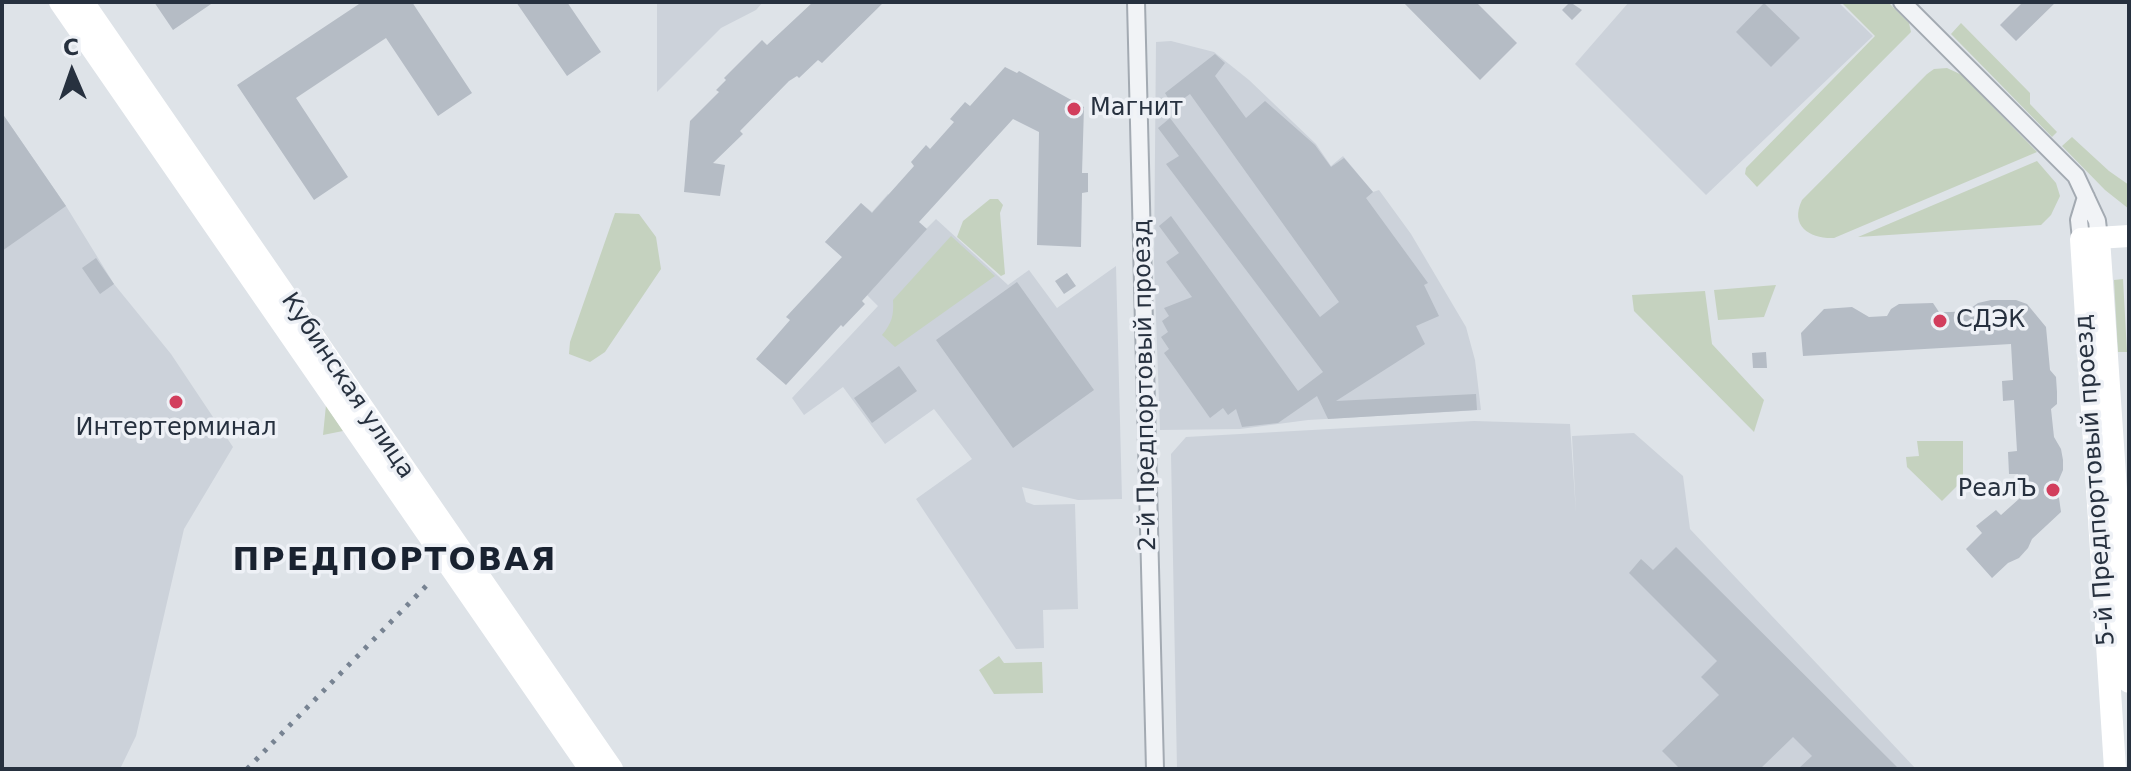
<!DOCTYPE html>
<meta charset="utf-8">
<style>
body{margin:0}
#map{position:relative;width:2131px;height:771px;overflow:hidden;background:#dee3e8;font-family:"DejaVu Sans",sans-serif}
canvas{display:block}
.frame{position:absolute;inset:0;border:4px solid #27313f;pointer-events:none}
.north{position:absolute;left:32px;top:32px;width:80px;height:80px;-webkit-text-stroke:6px #eef1f6;paint-order:stroke;rotate:358deg;font-size:22px;font-weight:700;line-height:32px;text-align:center;color:#27313f}
.north::after{content:'';display:block;margin:auto;width:28px;height:36px;background:#27313f;clip-path:polygon(50% 0,100% 100%,50% 72%,0 100%)}
</style>
<div id="map">
<canvas width="2131" height="771"></canvas>
<div class="frame"></div>
<div class="north">С</div>
</div>
<script>
const g = document.querySelector('canvas').getContext('2d');
g.lineJoin = 'round';
function fillPath(path, color) { g.fillStyle = color; g.fill(path, 'evenodd'); }
function trace(path, color, width, dash) { g.strokeStyle = color; g.lineWidth = width; g.lineCap = dash ? 'butt' : 'round'; g.setLineDash(dash || []); g.stroke(path); }
function drawText(font, color, halo, rows, align = 'center') {
  g.font = font + ' "DejaVu Sans",sans-serif'; g.lineWidth = 7; g.setLineDash([]); g.textBaseline = 'middle'; g.strokeStyle = halo; g.fillStyle = color; for (const [text, x, y, turn = 0] of rows) {
    g.save(); g.translate(x, y); g.rotate((+turn || 0) * Math.PI / 180); g.textAlign = isNaN(turn) ? turn : align; if (halo) g.strokeText(text, 0, 0); g.fillText(text, 0, 0); g.restore();
  }
}
const built = new Path2D(`
 M657,2H763L756,10L721,28L657,92Z
 M1629,2H1838L1873,36L1706,195L1575,64Z
 M1171,41L1214,52L1249,80L1316,144L1331,166L1343,156L1373,192L1379,190L1411,234L1466,327L1475,360L1481,410L1308,420L1240,429L1160,430L1154,262L1156,42Z
 M2,113L66,206L114,284L171,354L233,447L184,529L136,736L120,769H2Z
 M888,194L926,229L936,219L1008,285L1029,270L1057,308L1116,266L1122,499L1078,500L1022,487L1026,502L1034,505L1075,504L1078,609L1043,610L1044,648L1016,649L916,499L972,459L934,409L885,444L843,387L804,415L792,398L878,306L867,295L875,286L825,242L861,203L872,212Z
 M1474,421L1570,424L1576,513L1572,436L1634,433L1683,476L1690,529L1916,769H1177L1171,454L1186,437Z`);
const green = new Path2D(`
 M1841,2H1888L1909,23L1911,32L1757,187L1745,174L1746,168L1875,36Z
 M1961,23L2030,93V104L2057,132L2052,137L1951,34Z
 M1947,68L1962,75L2037,152L1834,238C1811,239 1789,227 1802,200L1927,74L1934,69Z
 M2072,137L2109,171L2129,185V209L2105,190L2062,146Z
 M2037,161L2056,183L2060,196L2051,215L2041,225L1858,237Z
 M990,199H998L1003,205L1000,213L1005,274L1001,276L957,237L963,221Z
 M615,213L639,214L656,237L661,269L605,352L590,362L569,354L570,342Z
 M951,236L995,276L895,347L882,335C892,323 894,315 893,300Z
 M2123,279L2127,352H2118L2114,280Z
 M1776,285L1764,317L1718,320L1714,290Z
 M1705,291L1712,344L1764,400L1754,432L1634,311L1632,295Z
 M326,405L343,431L323,435Z
 M1917,441H1963V480L1942,501L1907,467L1906,457L1919,456Z
 M999,656L1004,663L1042,662L1043,693L994,694L979,670Z`);
const building = new Path2D(`
 M154,2H214L173,30Z
 M362,2H412L472,93L438,116L386,38L296,98L348,177L314,200L237,85Z
 M516,2H567L601,52L567,76Z
 M813,2H884L822,63L818,60L799,78L797,76L789,81L740,131L743,134L713,163L725,165L720,196L684,192L690,121L719,92L716,90L726,80L724,78L762,40L767,45Z
 M1403,2H1476L1517,43L1480,80Z
 M1570,2L1582,10L1572,20L1562,10Z
 M2023,2H2056L2016,41L2000,25Z
 M1764,3L1800,38L1771,67L1736,32Z
 M1215,54L1225,63L1215,76L1246,118L1265,101L1315,145L1331,167L1344,158L1373,192L1366,198L1428,283L1424,285L1439,316L1416,326L1425,344L1336,401L1476,394L1477,410L1328,419L1317,396L1278,423L1242,427L1236,409L1228,415L1223,408L1210,418L1164,353L1169,349L1161,337L1168,332L1162,321L1169,316L1164,308L1192,297L1166,262L1179,253L1159,226L1171,216L1298,391L1323,372L1166,164L1179,156L1158,128L1170,118L1320,317L1339,302L1190,94L1173,106L1165,93Z
 M1005,67L1017,73L1019,71L1084,107L1082,173H1088V192L1082,193L1081,247L1037,245L1039,132L1013,119L919,222L927,229L862,301L865,304L843,327L841,325L786,385L756,359L790,320L786,317L842,257L825,242L861,203L872,213L914,166L911,162L926,145L930,149L954,122L950,119L965,102L970,106Z
 M2,113L66,206L2,251Z
 M96,258L114,284L100,294L82,268Z
 M1067,273L1076,286L1064,294L1055,281Z
 M1017,282L1094,390L1013,448L936,340Z
 M1991,300H2016L2027,304L2046,327L2050,370L2056,377L2057,392V404L2051,409L2054,437L2061,449L2063,460V470L2057,484L2061,512L2032,539L2028,548L2019,558L2008,563L1992,578L1966,549L1982,533L1976,526L1996,510L2001,515L2020,498L2018,474H2009L2008,452L2017,451L2014,400L2003,401L2002,381L2013,380L2011,344L1803,356L1801,333L1824,309L1852,307L1869,317L1887,316L1891,309L1899,304L1933,303L1939,312H1951L1967,311L1978,303Z
 M1766,352L1767,368H1753L1752,353Z
 M899,366L917,391L872,423L854,398Z
 M1676,547L1899,769H1798L1812,756L1793,737L1760,769H1680L1662,751L1719,695L1701,677L1717,661L1629,573L1641,559L1653,570Z`);
const street = new Path2D(`
 M1136,2L1155,769
 M1902,2L2076,176L2097,221L2099,238
 M2081,239L2079,220L2086,197`);
const secondary = new Path2D(`
 M60,2L590,769
 M83,2L612,769
 M2099,238L2129,682
 M2115,769L2081,239L2129,236`);
const rail = new Path2D(`
 M247,769L430,582`);
const markers = [
 [1074,109,8,"#d23e5d"],
 [1940,321,8,"#d23e5d"],
 [176,402,8,"#d23e5d"],
 [2053,490,8,"#d23e5d"]
];
const poiNames = [
 ["Магнит",1090,109],
 ["СДЭК",1956,321],
 ["Интертерминал",176,429,"center"],
 ["РеалЪ",2037,490,"right"]
];
const streetNames = [
 ["2-й Предпортовый проезд",1146,385,-91],
 ["Кубинская улица",347,386,56],
 ["5-й Предпортовый проезд",2096,480,-94]
];
const districtNames = [
 ["ПРЕДПОРТОВАЯ",395,562]
];
fillPath(built, '#ccd2da');
fillPath(green, '#c5d2bf');
fillPath(building, '#b5bcc5');
trace(street, '#a3aab2', 20);
trace(street, '#f1f3f6', 16);
trace(secondary, '#fff', 22);
trace(rail, '#778392', 5, [4, 8]);
for (const [x, y, r, color] of markers) { const dot = new Path2D(); dot.arc(x, y, r, 0, 2 * Math.PI); g.fillStyle = color; g.fill(dot); trace(dot, '#eef1f6', 3); }
drawText('24px', '#27313f', '#eef1f6', poiNames, 'left');
drawText('24px', '#27313f', '#eef1f6', streetNames);
g.letterSpacing = '2px';
drawText('bold 32px', '#192230', '#eef1f6', districtNames);
g.letterSpacing = '0px';
</script>
